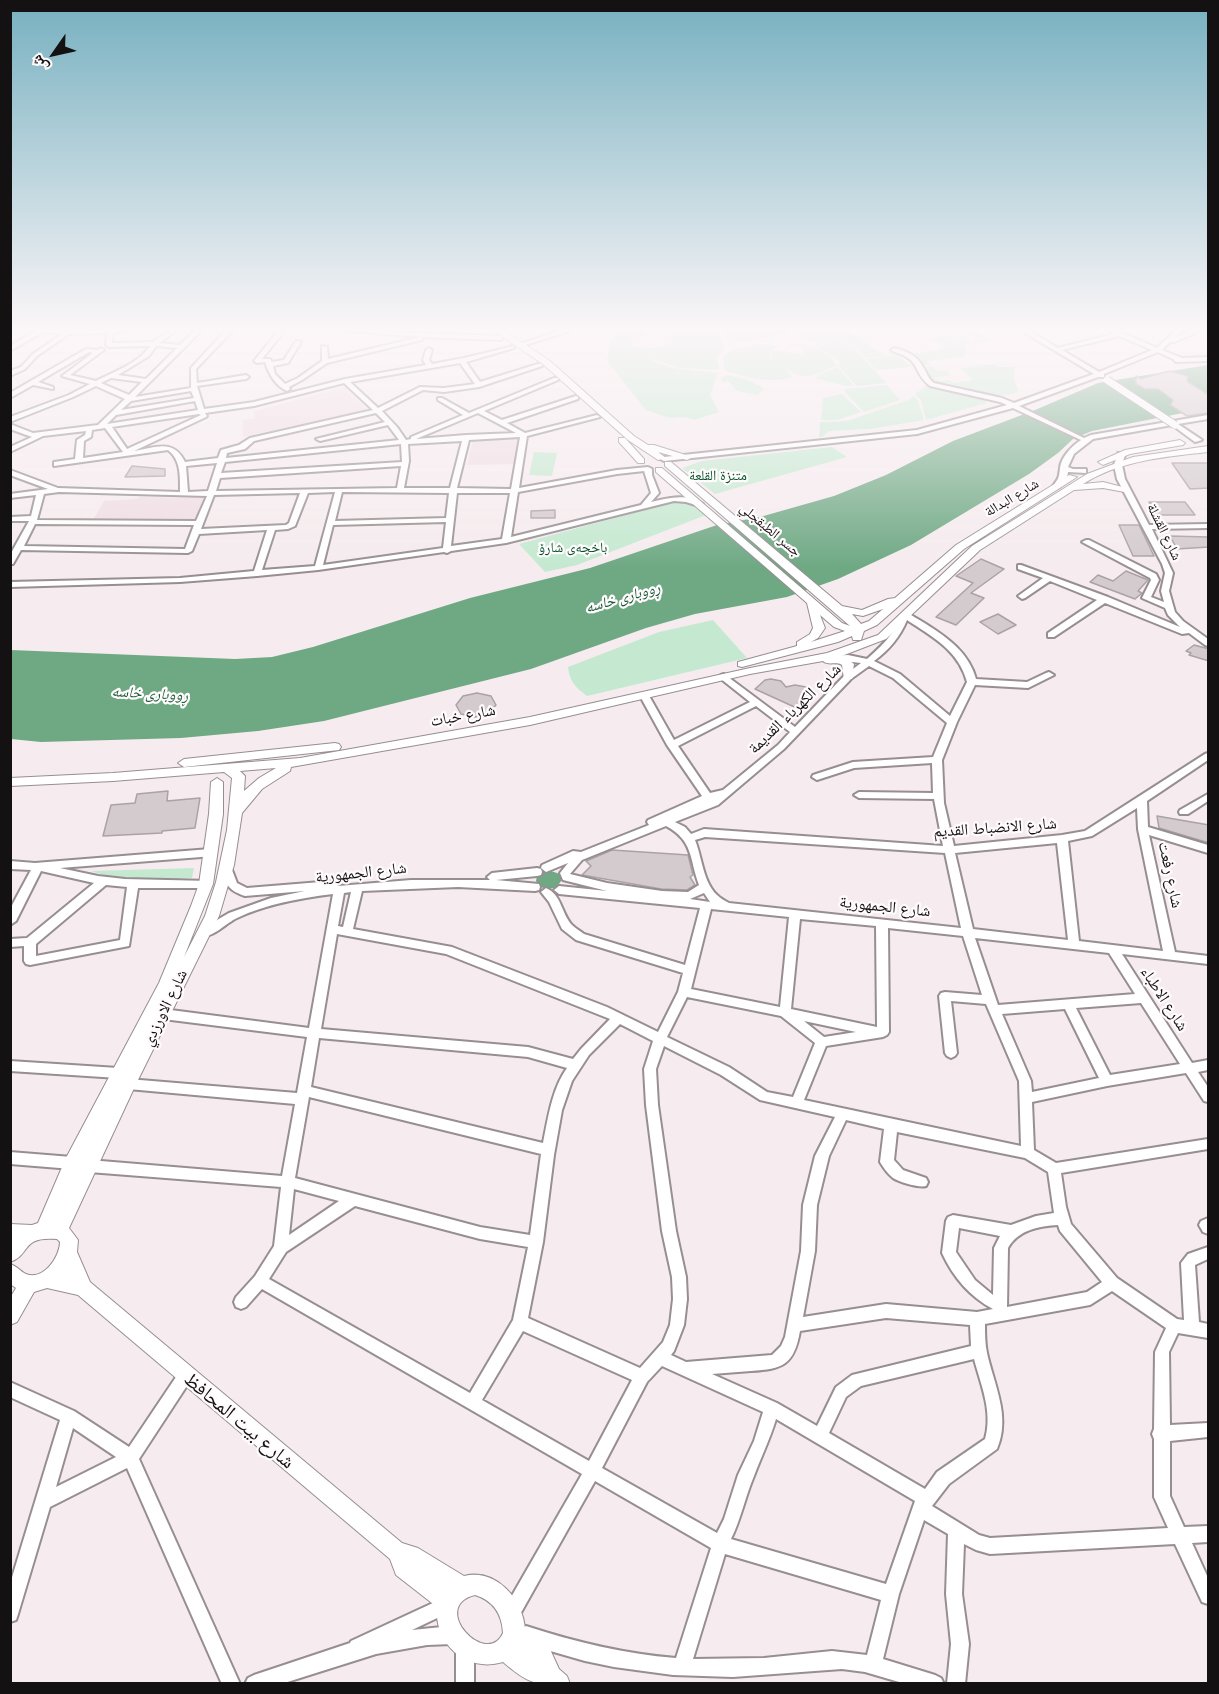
<!DOCTYPE html>
<meta charset="utf-8">
<style>
body{margin:0}
#map{position:relative;width:1219px;height:1694px;overflow:hidden;background:#f6ecef;font-family:"Open Sans","Noto Naskh Arabic",sans-serif}
canvas{display:block}
.frame{position:absolute;inset:0;border:12px solid #141112;pointer-events:none}
.north{position:absolute;left:24px;top:24px;width:60px;height:60px;-webkit-text-stroke:4px #fffbfc;paint-order:stroke;rotate:236deg;font-size:16px;font-weight:700;line-height:24px;text-align:center;color:#141112}
.north::after{content:'';display:block;margin:auto;width:21px;height:27px;background:#141112;clip-path:polygon(50% 0,100% 100%,50% 72%,0 100%)}
</style>
<div id="map">
<canvas width="1219" height="1694"></canvas>
<div class="frame"></div>
<div class="north">ش</div>
</div>
<script>
const g = document.querySelector('canvas').getContext('2d');
g.lineJoin = 'round';
function fillPath(path, color) { g.fillStyle = color; g.fill(path, 'evenodd'); }
function trace(path, color, width, dash) { g.strokeStyle = color; g.lineWidth = width; g.lineCap = dash ? 'butt' : 'round'; g.setLineDash(dash || []); g.stroke(path); }
function drawText(font, color, halo, rows, align = 'center') {
  g.font = font + ' "Open Sans","Noto Naskh Arabic",sans-serif'; g.lineWidth = 4.5; g.setLineDash([]); g.textBaseline = 'middle'; g.strokeStyle = halo; g.fillStyle = color; for (const [text, x, y, turn = 0] of rows) {
    g.save(); g.translate(x, y); g.rotate((+turn || 0) * Math.PI / 180); g.textAlign = isNaN(turn) ? turn : align; if (halo) g.strokeText(text, 0, 0); g.fillText(text, 0, 0); g.restore();
  }
}
const built = new Path2D(`
 M344,387L368,410L243,437L242,420L254,418V411Z
 M515,436L521,440L516,464L467,465L473,438Z
 M139,497L206,498L197,520H93L104,501L137,499Z`);
const green = new Path2D(`
 M622,330H644L649,336L631,337L633,345L652,348L672,343L671,336L677,334L669,330H719L725,349L717,357L719,370L682,368L644,357L672,368L718,373L710,395L719,412L694,420L686,417L670,418L646,410L607,361C608,350 611,335 622,330Z
 M724,330H788L790,332L729,345Z
 M819,330L833,339L834,338L821,330H845L887,356L865,358L856,348L839,338L850,334L837,337L855,349L886,383L857,386L846,375L849,374H846L839,367L840,362L813,344L823,340L812,343L792,331Z
 M959,330H974L990,341L965,345L967,350L962,357L927,361L931,365H924L911,354L945,348L931,338C940,336 948,336 956,341L967,338L972,341L979,339Z
 M757,344L778,346L770,352L769,358L774,360L771,356L773,350L802,354L804,351L801,346L783,347C801,338 827,349 837,365C820,373 805,383 789,370L787,371L793,377C772,384 745,377 725,371L723,357L731,350Z
 M898,355L912,367L876,370L866,359Z
 M995,364L997,367H1015L1014,379L1018,390L1016,393C1001,399 939,389 928,378L925,367L932,366L937,371L946,370L952,375L933,378L941,381L949,380L953,383L973,380L960,368Z
 M838,367L854,386H846L815,378L820,374Z
 M728,375L748,380L764,388L758,395L737,391L728,381L722,382V377Z
 M887,385L900,400L864,412L845,392V389Z
 M927,385L940,390L982,398L987,403L926,420L921,400L915,394Z
 M842,394L861,412L837,420H821L823,398Z
 M914,396L918,401L924,420L870,429L829,431L822,437H819L820,422L847,421L908,400Z
 M832,447L847,457L715,494L682,468L702,461Z
 M534,452L557,453L552,476L529,475Z
 M673,502L689,503L706,515L577,565L545,572L519,544Z
 M713,620L747,658L587,696C575,687 570,682 568,667L659,632Z
 M194,868L192,878C160,880 121,883 91,871Z`);
const water = new Path2D(`
 M1208,365V408L1092,431L1073,439L1058,453L1029,474L911,545L838,579L787,597L695,614L646,628L531,669L324,721L258,731L181,738L41,742L11,739V650L235,659L272,657L313,647L470,598L590,568L717,525L760,517L834,496L886,475L953,441L1035,410L1098,383Z
 M548,870L560,874L563,878L557,887C548,890 541,890 536,881L537,876Z`);
const building = new Path2D(`
 M1169,371L1188,376L1187,381L1209,395V413L1187,416L1170,405L1173,400L1158,389H1145L1136,384V376L1141,379Z
 M1172,463H1209V488L1190,489Z
 M132,466L165,469V476L125,477Z
 M1149,502H1185L1195,515H1157Z
 M555,510V518H531V511Z
 M1119,525H1139L1154,556H1133Z
 M1170,536L1209,537V547L1177,549Z
 M981,559L1004,569L971,593L984,598L956,625L936,617L973,583L956,576Z
 M1126,571L1148,580L1138,591L1142,593L1135,599L1090,582L1098,575L1113,581Z
 M998,614L1016,625L998,634L980,622Z
 M1194,645L1209,649V661L1189,655L1191,653L1186,651Z
 M771,679L781,681L786,687L795,685L806,687L812,692L813,698L801,710L755,689L765,680Z
 M477,693L491,696L496,705L489,713L475,717L461,714L456,705L463,696Z
 M168,791L167,801L200,798L195,828L162,831V833L103,836L111,805L135,803L137,794Z
 M1157,816L1209,825V843L1159,828Z
 M612,850L688,855L693,875L690,877L695,885L687,890L661,889L582,875L591,866L586,861Z`);
const minor = new Path2D(`
 M37,330H126L113,333L112,343L152,342L172,330L174,332L173,333L159,343L180,345L195,330H202L135,397L191,388V368L226,330H233L196,369L197,383L246,375L249,377L246,379L197,386L204,409L254,402L345,379L426,365L423,360L426,350L429,348L432,350L429,360L432,364L464,358L514,346V348L466,362L480,382L538,364H542V366L479,387L444,392L423,390L382,411L397,427L406,440L411,439V437L463,415L438,400V398H442L469,413L554,378H558V380L484,411L502,420L576,396L578,397V399L507,423L525,433L597,415L600,417L527,436L519,488L617,470L648,467L652,469V475L659,493L651,502C669,498 686,493 703,504L699,506L686,502L674,501L506,543L451,551L447,553L444,552L318,570L257,576L180,582L10,587V582L180,578L254,571L267,530L199,534L192,551L188,553L21,550L13,564H10V555L29,521H10V517L31,516L36,495L10,498V494L48,489L10,475V470L58,488L180,492C180,476 181,460 168,450L54,466V462L75,459L77,440L85,435L86,431L43,436L10,452V447L32,437L10,429V424L33,433L98,425L125,399L96,386L73,397L10,422V417L69,395L90,384L62,376L93,353L89,352L38,382L53,387V389L33,385L10,398V393L86,349L97,350L101,348L104,350L70,375L96,381C113,372 138,364 150,346L109,347L106,345L107,333L69,334L37,356L25,369L10,376V371L21,367L33,354L62,334L43,332L10,351V346ZM156,346L177,348L146,379L118,375L149,356ZM460,363L475,384L444,388L420,387L378,408L350,382ZM111,378L142,382L129,395L101,383ZM344,383L373,410L250,438L239,445L221,450L218,458L185,462C173,438 156,448 134,451L206,417L207,416L205,413L254,406ZM191,391L194,398L121,410L131,401ZM195,401L198,410L107,424L116,415ZM376,413L385,422L316,439L320,441L388,425L399,440L226,458L227,453L245,449L254,441ZM478,413L516,433L466,435L416,439ZM199,414L201,415L127,449L112,427ZM105,428L123,452L83,458L84,441L91,437L92,430ZM520,437L511,489L457,488L469,440ZM462,441L450,488H404L409,461L408,444ZM401,444L402,462L221,473L225,462ZM217,463L208,491L188,492L186,466ZM401,466L397,488L216,491L220,478ZM644,471L651,493L641,505L511,537L518,492L617,474ZM59,492L207,496L196,521L37,520L44,494ZM335,492L315,566L262,570L275,530L288,529L295,526L308,493ZM342,492L449,493L446,518L335,521ZM300,493L289,523L286,525L201,529L214,495ZM457,493H510L502,539L451,546ZM446,522L443,548L323,565L333,525ZM35,524L194,525L185,549L24,546Z
 M279,330H285L262,359H270L272,362L284,360L296,341L301,342L288,363L273,366L275,374L285,384L298,378L322,361V346L327,347L328,359L420,337L337,330L500,336L503,338L500,340L420,337L423,339L422,340L327,363L302,380L289,387L290,389L287,391C276,386 269,375 265,362L257,363L254,361Z
 M562,330H573L522,346L517,345Z
 M1020,330H1028L1058,348L1113,334L1107,330H1116L1157,348L1176,330H1183L1176,337L1193,330H1202L1174,342H1170L1162,350L1182,358L1208,357V361L1176,362L1173,359L1158,352L1104,374V377H1098L1019,406L1084,438L1091,435L1208,415V419L1178,424L1202,440L1195,442L1172,425L1093,439L1074,454L1068,467L1073,469H1086V473L1068,472C1068,477 1062,487 1057,488L1053,486C1059,478 1059,477 1060,468C1061,457 1072,446 1081,440L1013,408L917,434L664,461L660,459L664,457L917,430L1007,405L1000,402L930,386C911,371 923,360 892,351L891,350L894,348C906,351 917,355 923,367C927,373 928,379 934,383L1002,398L1014,403L1094,374ZM1119,336L1152,350L1099,372L1062,350Z
 M1118,453L1125,455L1122,465L1125,479L1149,525L1208,524V528L1152,529L1173,573L1169,591L1175,612L1183,621L1208,639V646L1205,645L1189,633L1182,634L1105,603L1054,637H1048V633L1097,600L1050,581L1025,598L1022,599L1018,596L1043,578L1018,569V565H1021L1108,597L1180,627L1168,615L1165,608L1142,598L1151,580L1150,578L1082,542L1086,540H1089L1156,574L1159,580L1151,597L1164,602L1161,591L1165,573L1162,564L1117,479L1114,465Z
 M905,612C912,615 919,620 926,624C948,638 969,653 976,679L1027,682L1046,673L1049,672L1054,675L1028,688L975,685L957,722L942,760L944,803L954,846L1062,835L1085,831L1205,754L1208,753V760L1147,801L1148,827L1208,845V853L1149,835L1175,952L1208,956V964L1122,954L1192,1063L1208,1060V1070L1198,1072L1208,1087V1102L1204,1101L1186,1073L1107,1086L1032,1102L1034,1150L1056,1163L1208,1139V1149L1061,1173L1066,1207L1071,1224L1117,1278L1177,1319L1184,1320L1181,1263L1188,1254L1208,1247V1259L1195,1265L1199,1322L1208,1324V1338L1178,1333L1169,1352L1170,1425L1208,1423V1437L1170,1441V1496L1184,1527L1208,1526V1542L1192,1543L1208,1578V1604L1202,1602L1175,1544L990,1554L976,1550L964,1544L962,1594L969,1644L965,1684H947L951,1644L946,1594L948,1534L924,1520L899,1594L883,1659L935,1675L941,1678L944,1684H906L865,1672L842,1669L733,1677L673,1675L614,1667L585,1661L526,1644L520,1641L517,1635L520,1629L526,1626C575,1642 624,1654 676,1658L711,1548L595,1481L518,1618L512,1620L506,1618L504,1612L506,1606L582,1474L262,1289L246,1307L241,1309L236,1307L234,1302L236,1297L255,1276L274,1246L281,1187L89,1172L84,1170L82,1166L84,1162L89,1160L282,1176L295,1104L128,1089L124,1088L122,1084L124,1080L128,1079L297,1093L307,1037L163,1019L159,1017L157,1014L159,1011L163,1009L309,1028L333,894C301,898 266,904 237,918C226,923 212,939 200,936L198,933L200,930L229,913L271,898L305,891L245,896C228,890 227,886 222,870L227,866L232,870L237,883L247,888L333,881L337,882L338,886L411,880H490L487,877L492,873L537,868L541,869L542,872L541,875L537,876L496,880L539,884L540,887L539,890L535,891L458,887L362,891L353,929L452,947L607,1007L658,1032L678,992L683,973L576,940L562,929L549,902L541,892L546,888C562,895 561,913 572,925C575,928 580,931 584,934L685,965L700,908L559,894L554,890L559,886L607,891L563,880L560,873L568,863L546,872L541,868L542,865L573,851L581,852L649,825L647,822L648,820L702,796L667,745L640,696L645,693L648,694L674,740L750,702L721,679L719,677L721,675L724,674L795,727L845,675L861,663C850,661 832,663 825,658L826,656L848,655L867,659C876,651 885,643 892,633C897,626 898,617 905,612ZM907,620C933,637 959,651 967,682L950,716L900,674L874,661C889,650 900,637 907,620ZM869,666L893,678L947,723L933,757L853,762L813,775L812,777L817,780L854,768L932,763L933,793L859,792L854,795L859,798L934,799L943,846L704,829L691,834L685,827L675,822L718,805L784,749L851,679ZM756,706L790,732L778,745L723,790L710,793L678,746ZM1137,808L1138,829L1163,951L1079,941L1068,841L1092,836ZM666,826C694,841 689,859 699,885L688,892L662,891L607,883L570,874L582,860ZM705,837L945,853L961,928L729,903C725,901 720,898 717,895C703,882 702,857 695,840ZM1057,843L1068,940L973,929L955,853ZM351,892L343,927L338,926L344,893ZM704,893L710,902L690,899ZM711,909L789,917L780,1007L691,989ZM800,919L876,926L877,1027L791,1009ZM888,928L963,936L982,995L945,992L941,993L939,996L945,1053L947,1056L951,1058L955,1056L957,1053L951,1001L986,1004L1019,1081L1021,1146L804,1100L826,1046L883,1037L887,1035L889,1032ZM337,934L446,954L610,1019L581,1049L573,1059L528,1047L321,1029ZM975,938L1109,953L1135,994L998,1005ZM687,997L781,1016L815,1043L793,1097L767,1092L729,1067L667,1037ZM1141,1003L1180,1064L1110,1075L1076,1008ZM1065,1009L1099,1078L1032,1092L1031,1081L1002,1014ZM804,1021L856,1032L824,1037ZM620,1024L653,1041L644,1069L646,1105L662,1231L672,1277L673,1299L670,1325L663,1342L640,1368L528,1318L543,1242L554,1155L562,1110L572,1081L589,1055ZM319,1038L528,1057L567,1068C552,1089 548,1118 543,1143L311,1087ZM664,1046L721,1075L760,1100L835,1117L815,1156L803,1205L801,1251L785,1337L781,1346L772,1355L686,1362L671,1355L674,1351L684,1325L687,1299L686,1277L676,1231L658,1105L656,1069ZM309,1097L541,1154L530,1235L480,1227L295,1178ZM846,1120L884,1129L880,1162C883,1167 888,1174 893,1178C899,1182 919,1188 926,1186L928,1182L926,1178L903,1170L894,1160L897,1132L1025,1158L1048,1172L1054,1213L1036,1216L1011,1225L953,1215L948,1217L946,1221L942,1253C953,1277 970,1297 993,1309L977,1312L886,1304L803,1317L815,1251L817,1205L829,1156ZM294,1189L339,1201L289,1235ZM355,1206L480,1239L528,1247L513,1320L470,1393L269,1279L286,1252ZM1058,1225L1060,1231L1102,1282L1087,1292L1007,1307L1008,1248C1018,1230 1039,1226 1058,1225ZM959,1228L1000,1236L994,1248L993,1295L975,1280L956,1252ZM1112,1291L1166,1328L1155,1352L1154,1429L1152,1434L1154,1439V1497L1168,1528L990,1538L979,1535L932,1506L949,1484L997,1449C1011,1416 994,1385 987,1353C985,1344 985,1334 985,1324L1090,1305ZM886,1318L970,1325L971,1346L852,1375L836,1387L817,1426L777,1403L712,1374C725,1373 738,1372 751,1371C783,1369 794,1365 800,1331ZM523,1331L632,1380L589,1461L482,1400ZM974,1359C981,1385 993,1412 985,1439L937,1472L925,1489L829,1433L846,1397L861,1386ZM662,1366L763,1412L754,1441L738,1475L724,1519L717,1533L602,1468L647,1382ZM776,1419L915,1501L886,1584L731,1539C741,1519 745,1497 754,1476C761,1457 770,1439 776,1419ZM725,1554L881,1600L867,1655L832,1651L764,1658L693,1659Z
 M1208,794V801L1188,814H1180L1179,812L1180,810Z
 M210,849L214,850L215,853L214,856L60,868L98,876L125,879L210,881L211,884L206,888H138L129,946L30,965L26,964L24,961V946L10,947V939L27,938L94,883L41,871L16,921L10,925V909L31,870L10,869V861L35,863ZM106,885L127,887L120,940L36,956V944Z
 M10,1061L118,1068L122,1069L124,1073L122,1077L118,1078L10,1071Z
 M10,1152L72,1157L77,1159L79,1163L77,1167L72,1169L10,1164Z
 M1208,1218V1234L1203,1232L1199,1225L1201,1221Z
 M185,1369L190,1371L192,1376L190,1381L139,1459L240,1684H222L127,1468L50,1507L18,1614L16,1620L10,1622V1584L60,1420L10,1397V1382L74,1411L129,1447L180,1371ZM73,1428L116,1457L56,1487Z
 M448,1596L454,1598L456,1604L454,1610L412,1630L452,1626L458,1629L461,1635L458,1641L452,1644L427,1645L376,1654L281,1684H245L248,1678L254,1675L350,1643L351,1641Z
 M465,1639L471,1642L474,1648V1684H456V1648L459,1642Z`);
const major = new Path2D(`
 M493,330H503L550,361L634,436L648,445H654L692,457L687,460L658,452L666,458L658,460L628,440L544,365Z
 M619,438H625L644,459V463H638L619,442Z
 M1180,440L1185,443L1183,445L1130,454L1103,465L1098,462L1125,450Z
 M1208,446V452C1165,457 1121,460 1083,484L1103,482L1130,489V493L1103,488L1074,490L980,550L886,639L839,657L846,658L854,664L852,679H844L842,665C836,661 828,666 823,661L750,674L530,725L291,767L290,771L262,789L242,813L234,865L219,916L136,1084L69,1228L78,1240L77,1252L90,1282L402,1543L418,1548L464,1576C496,1568 523,1599 525,1629L549,1647L559,1669L567,1676L570,1684C535,1684 531,1686 503,1662C467,1673 434,1645 437,1607L396,1575L390,1559L78,1295L47,1288L34,1292L17,1322L10,1325V1298L16,1288L10,1284V1264C17,1266 21,1272 26,1274C44,1281 60,1256 60,1242L57,1239C20,1236 32,1254 10,1262V1224L32,1225L38,1223L66,1158L159,983L191,906L199,884L209,814L211,782L217,778L223,782V814L213,884L184,957L205,916L216,882L227,830L232,778L224,772L113,781L10,786V778L113,773L300,758L530,717L750,668L827,653L878,635L972,546L1087,474L1133,457ZM276,768L259,778L244,791L245,776L240,771ZM475,1595C494,1601 502,1614 503,1633C487,1669 428,1607 475,1595Z
 M665,462H671L842,606L862,610L888,599L895,598L956,545L1069,475L1077,477L964,549L877,625L864,631L861,640H853L852,636L838,642L742,667L738,666V662L797,646V642L810,634L813,628L807,603L656,472V468H662L842,623L850,626L665,466ZM883,609L869,621L861,624L852,614L863,616ZM820,615L834,627L845,631L811,642L818,638L825,628Z
 M335,743L339,744L341,747L339,750L184,767L178,763L184,759Z`);
const minorBridge = new Path2D(`
 M1107,380L1175,425`);
const farParknames = [
 ["متنزة القلعة",718,476],
 ["باخچەی شارۆ",573,548]
];
const farStreetnames = [
 ["شارع البدالة",1012,498,-31],
 ["جسر الطبقجلي",770,530,40],
 ["شارع القشلة",1164,532,64]
];
const farWaternames = [
 ["ڕووباری خاسە",623,598,-16],
 ["ڕووباری خاسە",150,694,3]
];
const streetNames = [
 ["شارع الكهرباء القديمة",795,709,-44],
 ["شارع خبات",463,716,-10],
 ["شارع الانضباط القديم",995,828,-4],
 ["شارع الجمهورية",361,873,-6],
 ["شارع رفعت",1170,875,78],
 ["شارع الجمهورية",885,907,6],
 ["شارع الاطباء",1164,999,57],
 ["شارع الاورزدي",165,1008,-64]
];
const nearStreetnames = [
 ["شارع بيت المحافظ",239,1421,40]
];
fillPath(built, '#efdde3');
fillPath(green, '#c4e9d0');
fillPath(water, '#6fa984');
fillPath(building, '#d4cbce');
trace(building, '#aba2a5', 1.5);
trace(minor, '#978e91', 4);
trace(major, '#978e91', 2);
fillPath(minor, '#fff');
fillPath(major, '#fff');
trace(minorBridge, '#978e91', 9, []);
trace(minorBridge, '#fff', 7);
const sky = g.createLinearGradient(0, 0, 0, 567);
sky.addColorStop(0, '#77b0c0');
sky.addColorStop(0.58, '#fbf6f8');
sky.addColorStop(1, '#fbf6f800');
g.fillStyle = sky;
g.fillRect(0, 0, 1219, 567);
drawText('14px', '#08512d', '#fffbfc', farParknames);
drawText('14px', '#141112', '#fffbfc', farStreetnames);
drawText('italic 15px', '#195c38', '#fffbfc', farWaternames);
drawText('16px', '#141112', '#fffbfc', streetNames);
drawText('20px', '#141112', '#fffbfc', nearStreetnames);
</script>
